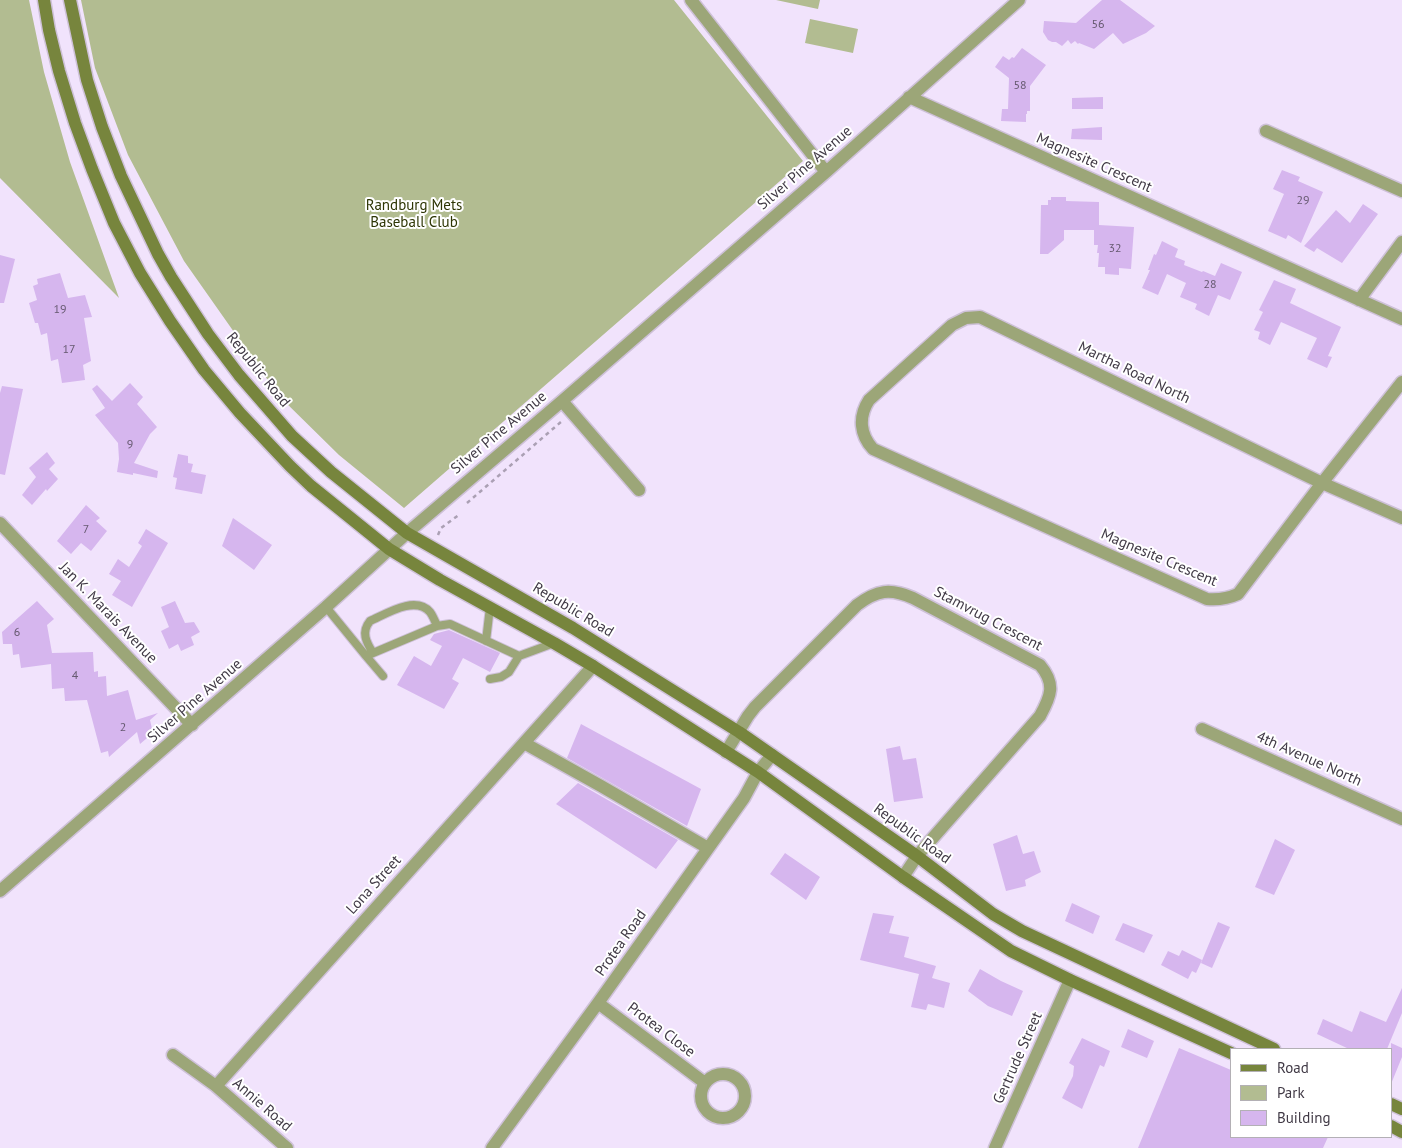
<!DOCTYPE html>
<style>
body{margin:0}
#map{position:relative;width:1402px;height:1148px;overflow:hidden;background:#f1e3fc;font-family:"PT Sans",sans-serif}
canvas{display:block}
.legend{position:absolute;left:1230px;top:1048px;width:162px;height:90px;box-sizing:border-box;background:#fff;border:1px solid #b3b0b5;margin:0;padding:6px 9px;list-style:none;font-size:15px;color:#413a46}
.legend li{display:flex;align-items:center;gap:10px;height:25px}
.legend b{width:25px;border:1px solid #b3b0b5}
</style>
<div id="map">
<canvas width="1402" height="1148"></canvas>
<ul class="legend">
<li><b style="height:6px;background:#77853d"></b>Road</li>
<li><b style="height:14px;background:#b2bc91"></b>Park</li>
<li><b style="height:14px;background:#d6b6ee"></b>Building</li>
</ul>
</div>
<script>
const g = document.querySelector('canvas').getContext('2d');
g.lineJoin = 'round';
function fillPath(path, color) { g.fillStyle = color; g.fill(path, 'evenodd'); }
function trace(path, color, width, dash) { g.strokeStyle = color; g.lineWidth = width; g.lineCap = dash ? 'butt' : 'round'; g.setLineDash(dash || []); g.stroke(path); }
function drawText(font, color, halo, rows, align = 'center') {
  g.font = font + ' "PT Sans",sans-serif'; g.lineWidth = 4; g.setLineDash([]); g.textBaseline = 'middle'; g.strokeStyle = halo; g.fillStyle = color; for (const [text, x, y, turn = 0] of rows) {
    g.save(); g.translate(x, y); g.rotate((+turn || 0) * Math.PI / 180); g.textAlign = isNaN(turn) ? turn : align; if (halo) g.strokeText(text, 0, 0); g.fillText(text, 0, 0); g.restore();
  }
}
const green = new Path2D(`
 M0,0H29L44,72L70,162L119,298L0,178Z
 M81,0H674L803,161L404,508L339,455L279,396L184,261L128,155L95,68Z
 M776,0H820L818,9Z
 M810,19L858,29L853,53L805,43Z`);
const building = new Path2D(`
 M1102,0H1120L1155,26L1146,33L1123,44L1113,33L1094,49L1079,43L1078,44L1075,41L1071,44L1068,40L1062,46L1056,42H1052L1048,40L1043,32L1044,21L1076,23Z
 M1022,48L1046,65L1030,86V111H1027V114H1026V122L1001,121L1002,109H1008L1009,78L995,67L1003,56L1009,60L1012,57L1014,58Z
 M1103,97V109H1072V98Z
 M1102,127V140L1071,139L1072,129Z
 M1282,170L1300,177L1298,181L1323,192L1301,243L1288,235L1286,239L1268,231L1284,194L1273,189Z
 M1051,197H1066V201L1099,202V225L1134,227L1131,269L1119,268V275L1105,274V267H1098L1099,253H1097L1098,245H1094V230H1064V240L1048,254H1040L1041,205H1048V200H1051Z
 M1363,204L1378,214L1342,263L1317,248L1314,252L1304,246L1336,210L1350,223Z
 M1162,241L1178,249L1175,257L1185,261L1184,265L1202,272L1203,271L1215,276L1221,263L1242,272L1230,300L1218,295L1209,316L1195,309L1197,304L1180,297L1186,283L1167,274L1158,295L1142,288L1150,270H1148L1154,254L1156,255Z
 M0,255L15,259L4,303H0Z
 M60,273L68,298L85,295L92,317L84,318L91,361L83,365L85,380L62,383L58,359L51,361L47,333L41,335L38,323H35L29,303L37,300L33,286L38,284L37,279Z
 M1274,280L1296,289L1290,303L1341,327L1328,356L1332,357L1327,368L1307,359L1317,338L1281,322L1270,345L1258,339L1260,332L1254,330L1263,312L1259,310Z
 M130,383L143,397L137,404L157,427L150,434L134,463L158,471L157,478L133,473V475L117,472L119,459L118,443L95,415L105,408L92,389L97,385L112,401Z
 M2,386L23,389L5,475L0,474V393Z
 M47,452L55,463L49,469L58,479L47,491L46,489L32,505L22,495L36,477L29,468Z
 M178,454L188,456V463L193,464L191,472L206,475L202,494L175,489L177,478L173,477Z
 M86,505L100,518L96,521L107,531L91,551L81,543L71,554L57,541Z
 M233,518L272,545L254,570L222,546Z
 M146,529L168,543L132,607L112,595L121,581L109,574L118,559L129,567L142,546L138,543Z
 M37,601L54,619L47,625L52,653L93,652L94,672L98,671V677L106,676L107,696L128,690L136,720L158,713L150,720L153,733L140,744L137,732L109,757L108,751L101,753L87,700L65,701L64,688L52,689L51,664L21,668L19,654L13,655L12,644H3L2,632Z
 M175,601L185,623L194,622L200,632L191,637L194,645L181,651L178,644L169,649L161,631L169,627L161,607Z
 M449,630L500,653L490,672L463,658L452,679L459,683L444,709L397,685L414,656L431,666L442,646L430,640L434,634Z
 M581,724L701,789L687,826L567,758Z
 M900,746L903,760L916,758L923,798L894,802L886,749Z
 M578,783L678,840L656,869L556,804Z
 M1017,835L1023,854L1034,851L1041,872L1025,880L1026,886L1006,891L993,844Z
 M1275,839L1295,850L1274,895L1255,887Z
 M785,853L820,877L806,900L770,874Z
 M1072,903L1100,916L1093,934L1065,921Z
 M873,913L894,916L889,933L909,937L904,957L936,966L932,978L950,983L944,1008L928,1004L926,1010L911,1007L919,974L860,960Z
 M1218,922L1230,927L1212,968L1201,963Z
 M1123,923L1153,935L1144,953L1115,940Z
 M1182,950L1202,960L1196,973L1192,971L1188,979L1161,965L1168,951L1179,956Z
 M980,969L1001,981L1023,991L1012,1016L988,1006L968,991Z
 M1402,988V1013L1387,1049H1349L1317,1034L1323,1019L1352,1032L1360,1011L1386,1022Z
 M1128,1029L1154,1041L1147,1058L1121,1047Z
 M1082,1038L1110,1051L1104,1067L1100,1065L1082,1109L1062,1098L1073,1076L1074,1066L1069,1063Z
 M1391,1043L1402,1048V1057L1391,1084Z
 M1179,1048L1231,1070V1137H1328L1323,1148H1138Z`);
const path = new Path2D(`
 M467,503L562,421
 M438,535L441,528L460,514`);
const service = new Path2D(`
 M326,607L366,656L437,626L450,624L519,656
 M486,641L490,607
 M373,653C366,642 361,632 370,621C386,614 415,595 430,612C433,616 435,621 437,626
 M366,656L383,676
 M490,679L501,677L509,672L519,656L554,643`);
const minor = new Path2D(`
 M691,0L826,172
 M909,97L1402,319
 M1266,131L1402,191
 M1359,300L1402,242
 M1402,382L1322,483L1238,594C1227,599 1219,600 1207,599L873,449C860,435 858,417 869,400L952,325L966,318L980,317L1322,483L1402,518
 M562,401L639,490
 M0,523L192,725
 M1202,729L1402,819
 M524,743L601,786L708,848
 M726,752L748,716L755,707L857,605C877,590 890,588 913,598L1040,665C1056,684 1051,696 1040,716L917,856L903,877
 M0,891L326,607L407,533L562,401L826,172L1019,0
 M598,1003L705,1083
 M173,1055L216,1086L287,1148
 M701 1096a22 22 0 1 1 44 0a22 22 0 1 1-44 0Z
 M216,1086L593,666
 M492,1148L598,1003L744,798L758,772L772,755
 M995,1148L1070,980`);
const secondary = new Path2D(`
 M44,0L49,30L59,71L75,123L92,169L114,223L140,273L170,321L204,370L240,413L290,466L311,486L389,549L440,580L554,643L593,666L758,772L903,877L1011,951L1070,980L1231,1053
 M70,0L87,80L102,127L121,176L158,254L171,277L208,334L239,375L292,436L331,472L407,533L573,628L739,732L917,856L993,914L1022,931L1274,1049
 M1391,1104L1402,1109
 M1391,1126L1402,1132`);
const numberNames = [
 ["56",1098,25],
 ["58",1020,86],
 ["29",1303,201],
 ["32",1115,249],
 ["28",1210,285],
 ["19",60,310],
 ["17",69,350],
 ["9",130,445],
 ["7",86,530],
 ["6",17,633],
 ["4",75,676],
 ["2",123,728]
];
const streetNames = [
 ["Magnesite Crescent",1094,163,24],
 ["Silver Pine Avenue",805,168,-41],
 ["Republic Road",258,370,51],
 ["Martha Road North",1134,373,26],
 ["Silver Pine Avenue",499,433,-40],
 ["Magnesite Crescent",1159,558,23],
 ["Republic Road",573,610,31],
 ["Jan K. Marais Avenue",108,613,46],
 ["Stamvrug Crescent",988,619,28],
 ["Silver Pine Avenue",195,701,-41],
 ["4th Avenue North",1309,759,24],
 ["Republic Road",912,834,36],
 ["Lona Street",374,885,-48],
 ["Protea Road",621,943,-55],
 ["Protea Close",661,1030,37],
 ["Gertrude Street",1018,1058,-66],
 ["Annie Road",262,1105,41]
];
const parkNames = [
 ["Randburg Mets",414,206],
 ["Baseball Club",414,223]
];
fillPath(green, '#b2bc91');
fillPath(building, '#d6b6ee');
trace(service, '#cec1d8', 10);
trace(minor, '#cec1d8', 15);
trace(secondary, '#cec1d8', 15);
trace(path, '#aba0b4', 2.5, [4, 4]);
trace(service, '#9ca678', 8);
trace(minor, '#9ca678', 12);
trace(secondary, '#77853d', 12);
drawText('12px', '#665970', null, numberNames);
drawText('15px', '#413a46', '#fff', streetNames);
drawText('15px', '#2d3504', '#fff', parkNames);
</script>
